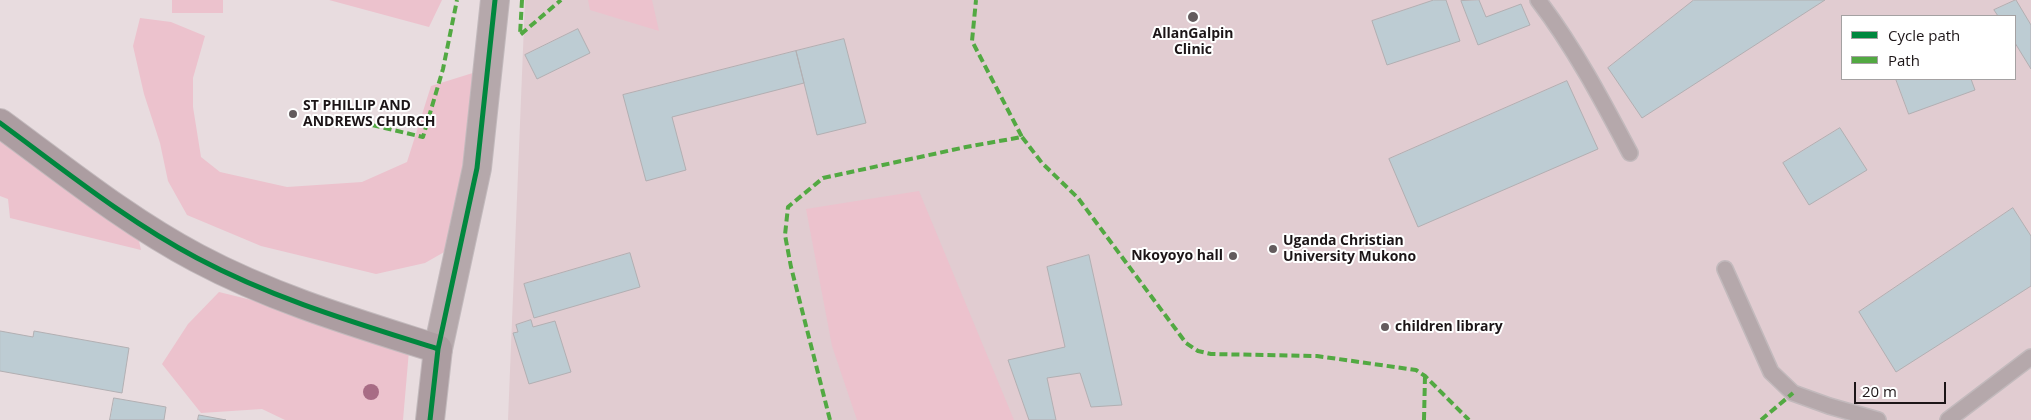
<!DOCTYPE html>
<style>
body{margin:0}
#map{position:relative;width:2031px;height:420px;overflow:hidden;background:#e8dcdf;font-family:"Open Sans",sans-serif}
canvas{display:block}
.legend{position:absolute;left:1841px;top:15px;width:175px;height:65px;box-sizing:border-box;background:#fff;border:1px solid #a4a1a2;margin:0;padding:6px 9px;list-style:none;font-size:15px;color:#1c1517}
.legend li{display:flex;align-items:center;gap:10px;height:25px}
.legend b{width:25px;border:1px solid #a4a1a2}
.scale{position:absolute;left:1854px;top:382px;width:92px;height:22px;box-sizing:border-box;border:2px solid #1c1517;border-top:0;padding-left:6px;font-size:15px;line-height:18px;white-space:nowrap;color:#1c1517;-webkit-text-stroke:4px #fff;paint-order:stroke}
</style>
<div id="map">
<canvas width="2031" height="420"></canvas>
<ul class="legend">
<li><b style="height:6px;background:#00873e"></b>Cycle path</li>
<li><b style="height:6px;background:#52a942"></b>Path</li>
</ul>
<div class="scale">20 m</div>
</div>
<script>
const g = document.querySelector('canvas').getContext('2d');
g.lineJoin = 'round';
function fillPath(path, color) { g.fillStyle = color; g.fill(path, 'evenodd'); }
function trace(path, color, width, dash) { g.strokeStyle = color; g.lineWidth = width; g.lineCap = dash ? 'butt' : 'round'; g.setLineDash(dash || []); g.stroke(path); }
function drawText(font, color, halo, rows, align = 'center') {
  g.font = font + ' "Open Sans",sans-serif'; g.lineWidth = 4; g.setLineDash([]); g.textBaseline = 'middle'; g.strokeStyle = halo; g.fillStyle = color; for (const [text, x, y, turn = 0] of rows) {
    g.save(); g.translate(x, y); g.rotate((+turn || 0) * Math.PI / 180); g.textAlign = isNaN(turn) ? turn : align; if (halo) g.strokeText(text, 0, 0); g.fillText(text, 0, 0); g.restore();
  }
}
const built = new Path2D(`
 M525,0H2031V420H508ZM1842,16H2015V79H1842Z`);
const green = new Path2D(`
 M172,0H223V13H172Z
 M329,0H442L429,27Z
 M588,0H652L659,31L590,10Z
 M140,18L171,22L205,36L193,78V107L201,157L220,172L287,187L362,182L407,162L431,86L476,72L464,178L446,251L425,263L376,274L261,246L187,215L168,181L160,143L144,94L133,46Z
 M0,128L134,219L141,250L10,218L8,199L0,196Z
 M919,191L1014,420H857L832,346L806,209Z
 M219,292L410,339L403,420H285L262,409L201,413L162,364L188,324Z`);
const building = new Path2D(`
 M1434,0H1446L1460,41L1387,65L1372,21Z
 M1479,0L1486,17L1521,4L1530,25L1478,45L1461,1Z
 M1694,0H1825L1642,118L1608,68Z
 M2016,0L2031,25V69L2015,43V16H1998L1994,10Z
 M578,29L590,53L537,79L525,55Z
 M844,39L866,123L817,135L796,51Z
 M796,51L804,83L672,117L686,170L646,181L623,95Z
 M1896,79H1971L1975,90L1909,114Z
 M1567,81L1598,149L1418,227L1389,159Z
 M1840,128L1867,170L1809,205L1783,163Z
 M2013,208L2031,236V286L1896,372L1859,312Z
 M630,253L640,287L534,318L524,284Z
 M1089,255L1122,405L1091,407L1080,373L1047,378L1056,420H1029L1008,360L1065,347L1047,267Z
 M531,320L533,327L555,321L571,372L529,384L513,333L518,332L516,325Z
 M0,331L33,337L34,331L129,348L122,393L0,371Z
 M114,398L166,407L164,420H110Z
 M199,415L226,420H198Z`);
const lane = new Path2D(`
 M1538,0C1574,47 1602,100 1630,153
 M1725,269L1771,372L1793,393L1829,406L1878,420
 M1948,420L2031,357`);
const street = new Path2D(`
 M438,349L477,168L495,0`);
const secondary = new Path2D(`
 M0,123C64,170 127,221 197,258C274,299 356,323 438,349L430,420`);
const quiet = new Path2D(`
 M522,0L520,35L561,0
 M372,125L423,137L443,69L457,0
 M1022,137L1042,163L1078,198L1186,343L1198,351L1211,354L1317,356L1416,370L1425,376L1469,420
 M830,420L791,267L785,235L788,207L823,178L966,147L1022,137L972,41L976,0
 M1424,420L1425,376
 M1761,420L1793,393`);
const cycleway = new Path2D(`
 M0,123C64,170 127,221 197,258C274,299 356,323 438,349L430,420
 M438,349L477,168L495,0`);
const trees = [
 [371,392]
];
const markers = [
 [1193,17,6,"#635b5d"],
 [293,114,5,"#635b5d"],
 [1273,249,5,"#635b5d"],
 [1233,256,5,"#635b5d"],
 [1385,327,5,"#635b5d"]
];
const poiNames = [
 ["AllanGalpin",1193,34,"center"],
 ["Clinic",1193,50,"center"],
 ["ST PHILLIP AND",303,106],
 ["ANDREWS CHURCH",303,122],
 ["Uganda Christian",1283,241],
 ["University Mukono",1283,257],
 ["Nkoyoyo hall",1223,256,"right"],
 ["children library",1395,327]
];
fillPath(built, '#e1ccd1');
fillPath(green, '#ecc2cd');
fillPath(building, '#bdccd3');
trace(building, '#b2afb2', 1);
trace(lane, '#c2b9bc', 18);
trace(street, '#c2b9bc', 30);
trace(secondary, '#c2b9bc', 30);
trace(lane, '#b5a8ab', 15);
trace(street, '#b5a8ab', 28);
trace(secondary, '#ac9da1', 28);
trace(quiet, '#52a942', 4, [8, 4]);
trace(cycleway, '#00873e', 5);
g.fillStyle = '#a86c85';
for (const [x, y] of trees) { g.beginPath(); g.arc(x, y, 8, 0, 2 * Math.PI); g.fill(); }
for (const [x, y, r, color] of markers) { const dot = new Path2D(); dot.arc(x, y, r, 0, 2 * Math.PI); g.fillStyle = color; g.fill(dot); trace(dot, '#fff', 2); }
drawText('bold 14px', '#1c1517', '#fff', poiNames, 'left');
</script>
